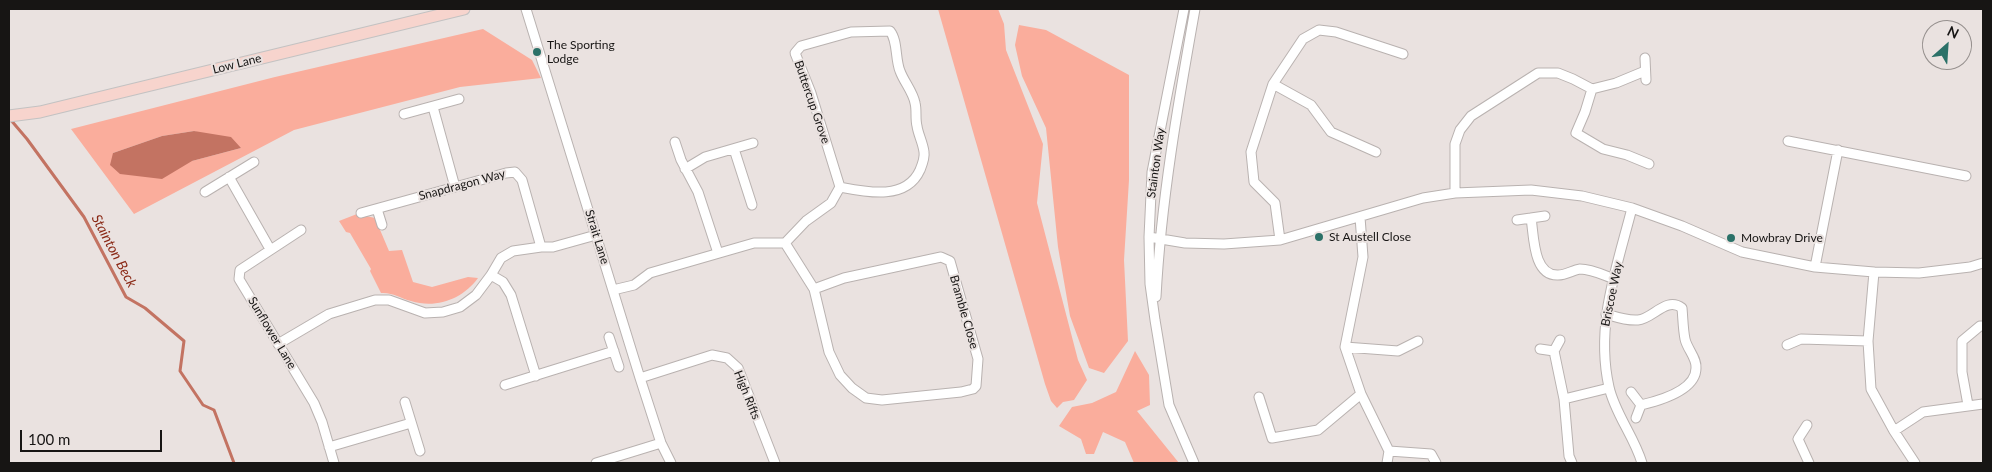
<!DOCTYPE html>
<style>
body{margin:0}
#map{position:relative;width:1992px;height:472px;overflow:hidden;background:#eae2e0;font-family:Lato,sans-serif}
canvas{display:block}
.frame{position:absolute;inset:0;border:10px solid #171514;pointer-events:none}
.north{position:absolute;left:1922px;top:20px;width:50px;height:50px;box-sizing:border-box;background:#eae2e0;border:1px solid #96908e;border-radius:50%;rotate:26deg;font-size:14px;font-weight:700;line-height:20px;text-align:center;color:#171514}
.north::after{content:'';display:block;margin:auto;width:18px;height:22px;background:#2b7168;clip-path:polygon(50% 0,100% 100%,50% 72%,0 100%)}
.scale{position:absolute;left:20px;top:430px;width:142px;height:22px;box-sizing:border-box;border:2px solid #171514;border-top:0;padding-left:6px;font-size:15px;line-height:18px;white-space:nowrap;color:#171514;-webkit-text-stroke:4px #eae2e0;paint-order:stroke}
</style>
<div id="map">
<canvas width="1992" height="472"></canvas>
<div class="frame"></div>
<div class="north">N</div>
<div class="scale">100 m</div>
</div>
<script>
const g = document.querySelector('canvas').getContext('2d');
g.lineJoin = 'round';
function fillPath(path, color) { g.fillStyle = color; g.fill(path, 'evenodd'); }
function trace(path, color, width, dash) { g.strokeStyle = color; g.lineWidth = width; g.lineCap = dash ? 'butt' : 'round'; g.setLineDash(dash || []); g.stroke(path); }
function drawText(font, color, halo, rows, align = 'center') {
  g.font = font + ' Lato,sans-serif'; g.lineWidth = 4; g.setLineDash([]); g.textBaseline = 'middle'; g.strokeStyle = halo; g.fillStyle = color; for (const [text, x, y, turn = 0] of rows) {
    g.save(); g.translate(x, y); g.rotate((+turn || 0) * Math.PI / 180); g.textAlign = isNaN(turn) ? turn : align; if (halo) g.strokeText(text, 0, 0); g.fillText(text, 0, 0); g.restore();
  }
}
const green = new Path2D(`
 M938,9H998L1004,24L1006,50L1043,144L1037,203L1078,360L1087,380L1074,400L1063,402L1057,408L1051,401L1045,384Z
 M1019,25L1046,30L1129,75V180L1124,260L1128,341L1104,373L1089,368L1070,316L1058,247L1046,128L1022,76L1015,45Z
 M483,29L532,60L541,78L460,87L294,130L134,214L71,129L275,77ZM194,131L241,148L192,161L113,153L162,136Z
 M357,214L375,218L389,251L402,250L413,282L432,287L468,277L478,278C463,299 436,309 411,301C400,298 392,292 381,293L370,271L371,269L350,233L346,232L339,221Z
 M1135,351L1149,375L1150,405L1137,411L1179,463H1134L1125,442L1103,432L1094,454H1086L1081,439L1059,426L1072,407L1092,403L1116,392Z`);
const water = new Path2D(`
 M194,131L231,137L241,148L192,161L162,179L120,174L110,165L113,153L162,136Z`);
const stream = new Path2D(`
 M10,119L27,139L84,217L126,297L145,308L184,341L180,371L203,405L214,410L234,463`);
const minor = new Path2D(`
 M526,9L640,378L661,443L671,463
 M1184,9L1152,172L1149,237L1150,284L1155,320L1169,405L1194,463
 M1645,58L1646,80
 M1273,84L1311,105L1331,132L1376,152
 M1592,89L1616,83L1645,71
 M433,107L455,187
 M404,114L459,99
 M1788,141L1966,176
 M675,142L681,160L698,192L718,253
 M734,149L752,205
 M685,169L705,157L753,143
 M229,177L270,249
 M205,192L254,162
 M1455,193V144L1460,130L1471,116L1538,73H1558L1573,79L1592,89L1585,112L1576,133L1603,149L1627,155L1649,164
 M1632,208C1617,267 1595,325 1609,387C1615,414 1634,436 1642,463
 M377,209L382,225
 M361,213L506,173L515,172L522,180L541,247
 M1360,217L1363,257L1345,347L1361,394L1389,451L1387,463
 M1531,218C1534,236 1533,276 1558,275C1566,275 1573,270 1580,269C1592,269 1603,275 1614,279
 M1517,220L1545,216
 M301,230L240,270L239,279L314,403L322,422L334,463
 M1149,237L1185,243L1224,244L1280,240L1423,198L1455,193L1531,190L1582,196L1632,208L1682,226L1742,252L1815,267L1874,272L1919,273L1970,267L1983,263
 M1280,240L1275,203L1254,182L1251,152L1273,84L1303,39L1319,30L1336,32L1403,54
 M785,243L814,289L829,352L840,375L852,388L866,398L882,400L961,392L973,389L976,386L978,359L950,261L941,257L844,278L814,289
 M785,243L806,221L831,203L840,187L811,93L795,53L801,46L851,32L890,31C898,41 895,59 900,71C904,82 913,92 915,103C917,110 915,118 917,126C918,134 923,143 924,152C925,158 922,165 920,170C906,201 866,192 840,187
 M1815,267L1838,150
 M1874,272L1868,341L1871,389L1894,431L1915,463
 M491,275L503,282L511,295L536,376
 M613,290L634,285L650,273L754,243H785
 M1156,297C1161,201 1178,104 1195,9
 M1606,314C1616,317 1627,321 1638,320C1653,319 1666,296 1682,308C1683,319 1683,329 1685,339C1687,349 1697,358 1696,368C1696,391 1658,401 1641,405
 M609,337L619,367
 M278,344L329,314L375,300H389L425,313L443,312L460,307L476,295L491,275L501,258L513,251L541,247H553L596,235
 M1787,345L1801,339L1868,341
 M1345,347L1398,351L1418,341
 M1540,349L1554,351L1560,340
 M1554,351L1564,399L1569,456L1572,463
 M640,378L712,355L727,358L738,368L775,463
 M505,385L614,351
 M1631,392L1641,405L1636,418
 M1259,397L1272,438L1318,430L1361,394
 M1564,399L1609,388
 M405,402L420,451
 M1968,405L1962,372V341L1980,326H1983
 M1807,425L1798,439L1809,463
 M1894,431L1923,412L1983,404
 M329,447L411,423
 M1389,451L1431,454L1436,463
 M596,463L661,443`);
const major = new Path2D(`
 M9,116L40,112L81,102L464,9`);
const markers = [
 [537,52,5,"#2b7168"],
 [1319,237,5,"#2b7168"],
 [1731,238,5,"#2b7168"]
];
const poiNames = [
 ["The Sporting",547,45],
 ["Lodge",547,59],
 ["St Austell Close",1329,237],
 ["Mowbray Drive",1741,238]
];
const streetNames = [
 ["Low Lane",237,64,-14],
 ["Buttercup Grove",812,102,71],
 ["Stainton Way",1156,163,-82],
 ["Snapdragon Way",462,185,-15],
 ["Strait Lane",597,237,73],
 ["Briscoe Way",1612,294,-78],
 ["Bramble Close",964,312,74],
 ["Sunflower Lane",272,333,59],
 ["High Rifts",747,395,68]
];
const waterNames = [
 ["Stainton Beck",114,251,62]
];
fillPath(green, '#faad9c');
fillPath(water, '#c37362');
trace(stream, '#c37362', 3);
trace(minor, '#b9b2b0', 11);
trace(major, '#c3c2c2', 13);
trace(minor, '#fff', 9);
trace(major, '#f7d4cd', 11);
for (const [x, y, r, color] of markers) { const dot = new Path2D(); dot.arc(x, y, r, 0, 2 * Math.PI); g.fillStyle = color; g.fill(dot); trace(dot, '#eae2e0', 2); }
drawText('12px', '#171514', '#eae2e0', poiNames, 'left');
drawText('12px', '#171514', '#eae2e0', streetNames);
drawText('italic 14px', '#8a2916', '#eae2e0', waterNames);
</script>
